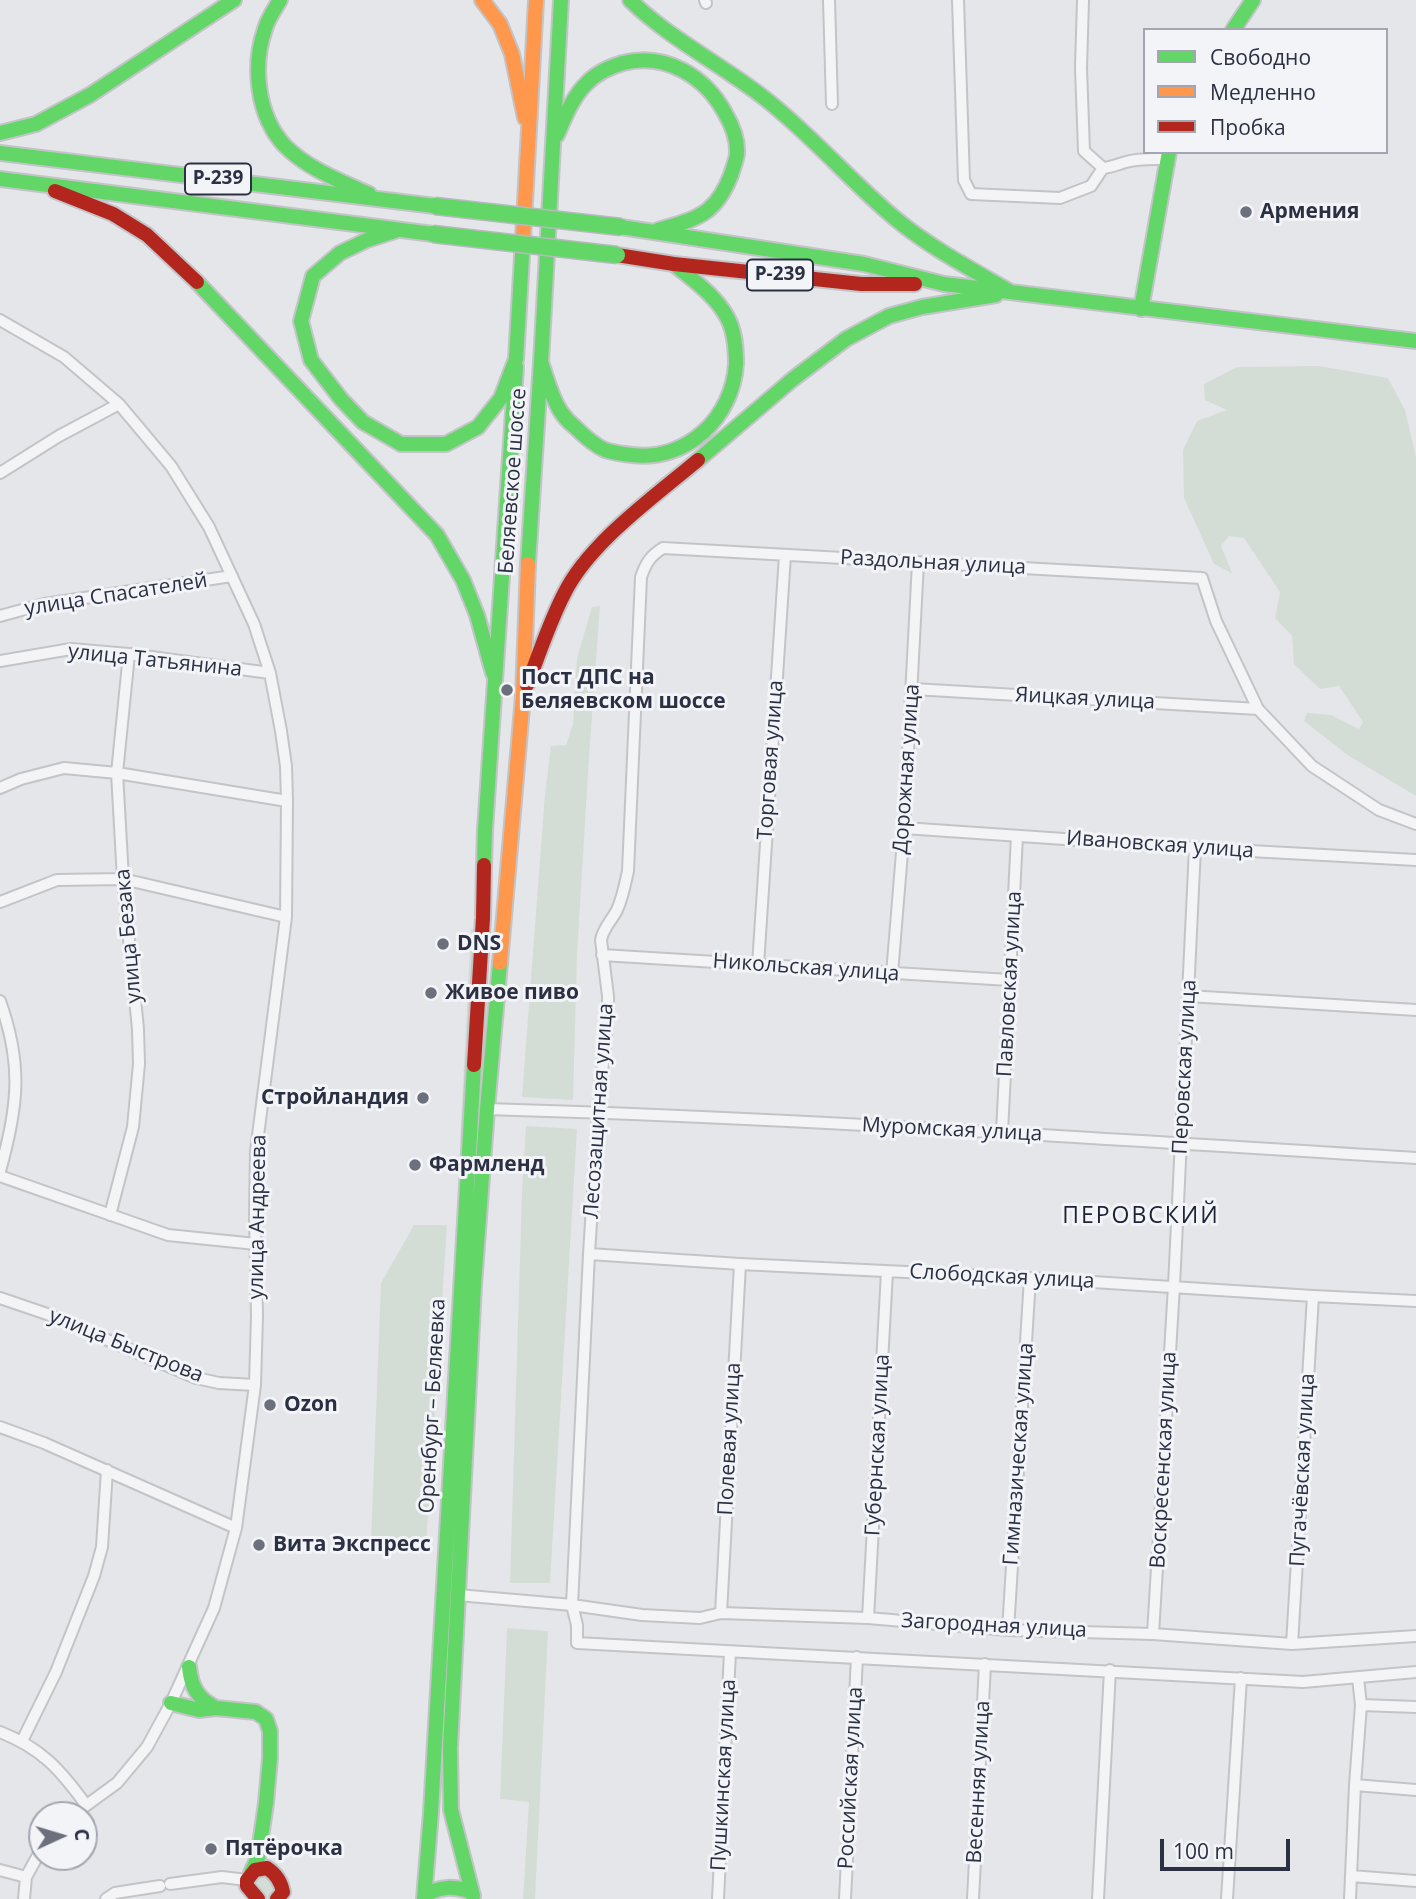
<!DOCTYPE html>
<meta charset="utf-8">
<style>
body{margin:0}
#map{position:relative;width:1416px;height:1899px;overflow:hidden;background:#e5e6e9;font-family:"Open Sans",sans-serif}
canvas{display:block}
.legend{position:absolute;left:1143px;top:28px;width:245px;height:126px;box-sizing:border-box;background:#f3f4f8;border:2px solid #a3a6b0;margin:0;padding:9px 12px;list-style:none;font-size:21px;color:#2b3143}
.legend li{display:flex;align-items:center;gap:14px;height:35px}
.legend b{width:35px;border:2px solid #a3a6b0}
.north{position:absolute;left:28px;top:1801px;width:70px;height:70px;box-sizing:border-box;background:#f3f4f8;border:2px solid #a3a6b0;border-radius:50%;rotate:86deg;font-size:19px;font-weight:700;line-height:28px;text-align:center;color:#2b3143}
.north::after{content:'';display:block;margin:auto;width:24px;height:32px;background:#6c707d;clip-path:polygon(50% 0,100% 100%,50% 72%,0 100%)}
.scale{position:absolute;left:1160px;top:1839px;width:130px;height:32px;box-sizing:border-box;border:4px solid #2b3143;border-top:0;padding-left:9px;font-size:21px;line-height:24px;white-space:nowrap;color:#2b3143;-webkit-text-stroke:5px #f3f4f8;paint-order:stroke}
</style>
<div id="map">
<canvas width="1416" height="1899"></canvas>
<ul class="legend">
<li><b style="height:9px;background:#63d668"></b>Свободно</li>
<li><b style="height:9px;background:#ff974d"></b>Медленно</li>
<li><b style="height:9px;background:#b3261e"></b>Пробка</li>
</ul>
<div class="north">С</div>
<div class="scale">100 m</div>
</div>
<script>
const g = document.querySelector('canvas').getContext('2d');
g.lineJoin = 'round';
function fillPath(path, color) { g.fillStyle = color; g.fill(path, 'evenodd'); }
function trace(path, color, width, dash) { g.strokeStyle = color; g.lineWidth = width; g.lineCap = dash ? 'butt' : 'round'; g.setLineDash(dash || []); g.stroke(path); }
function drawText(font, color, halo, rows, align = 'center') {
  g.font = font + ' "Open Sans",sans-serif'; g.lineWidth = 6; g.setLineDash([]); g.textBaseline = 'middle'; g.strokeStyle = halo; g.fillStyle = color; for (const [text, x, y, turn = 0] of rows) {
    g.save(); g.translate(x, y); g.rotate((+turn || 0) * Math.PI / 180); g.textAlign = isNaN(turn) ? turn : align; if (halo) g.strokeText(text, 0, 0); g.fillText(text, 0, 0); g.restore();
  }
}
const green = new Path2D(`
 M1319,366L1388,378L1405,410L1416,457V796L1349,756L1304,721L1307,713L1331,715L1359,729L1363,722L1339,686L1320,689L1294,664L1292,636L1275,618L1280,592L1244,538L1229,536L1221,546L1232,573L1214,564L1184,498L1183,450L1197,421L1227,410L1205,400L1204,384L1237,367Z
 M600,606L589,757L577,954L573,1100L522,1097L545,794L551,746L566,745L573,724L577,658L592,607Z
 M471,929H474L463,1141H460Z
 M526,1126L577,1129L550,1583H510L522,1192Z
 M414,1225H447L426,1547L371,1541L381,1283Z
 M507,1628L548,1631L535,1899H523L529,1802L500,1799Z
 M259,1873L274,1878L277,1892L272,1898H262L255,1892L251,1877Z`);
const street = new Path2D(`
 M705,0L706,3
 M829,0L832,104
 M958,0L964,180L971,194L1060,198L1091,186L1103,168C1112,167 1118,164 1126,162C1139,158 1154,159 1167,159
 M1083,0L1081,68L1084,151L1103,168
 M0,320L64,357L119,404L171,466L209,527L254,624L270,673L281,731L286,766L287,801L286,917L256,1151L255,1217L257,1316L255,1385L236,1528L214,1608L171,1703L147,1747L117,1783L73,1815
 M0,473L59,436L119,404
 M0,616L44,604L232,576
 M0,661L71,649L129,654L270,673
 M913,689L1258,709
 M0,788L21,779L64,768L117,773L287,801
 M1416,824L1379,810L1312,766L1258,709L1216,621L1202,578L663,548C650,556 646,563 641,577L628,871C625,884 623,897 617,910C612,920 603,928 601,940L608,996V1014L598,1112L589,1254L572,1605L577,1625V1643L1303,1682L1416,1672
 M904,828L1195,848L1416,860
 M0,902L57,880L123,879L286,917
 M602,955L1009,980
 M758,965L785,555
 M892,974L904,828L918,563
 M1188,996L1416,1010
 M0,1001C23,1065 18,1107 0,1171
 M487,1109C797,1118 1107,1139 1416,1158
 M1002,1132L1017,836
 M0,1176L168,1235L256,1244
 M110,1215L133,1127L139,1064L138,1029L123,879L117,773L129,654
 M589,1254L740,1264L1030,1278L1313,1296L1416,1301
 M0,1298L47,1314L196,1378L219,1383L255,1385
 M0,1427L44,1443L236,1528
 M458,1595L572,1605L642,1615L700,1618L721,1613L868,1618L1008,1630L1153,1634L1292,1644L1416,1636
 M721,1613L740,1264
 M868,1618L887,1272
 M1008,1630L1030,1278
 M1153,1634L1174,1286L1195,848
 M1292,1644L1313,1296
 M1361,1705L1416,1707
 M0,1732C41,1748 60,1769 86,1805
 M22,1741L56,1672L94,1576L102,1547L107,1470
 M1355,1785L1416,1790
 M0,1870L26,1877
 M1351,1876L1416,1881
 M170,1884L222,1877L247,1880
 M24,1899L26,1877L42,1848
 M106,1899L115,1893L160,1886
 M718,1899L730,1652
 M845,1899L857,1657
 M973,1899L985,1664
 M1098,1899L1110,1670
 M1227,1899L1241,1678
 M1350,1899L1355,1785L1361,1705L1358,1678`);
const fast = new Path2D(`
 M280,0C275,9 268,18 265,29C252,66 257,116 285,146C308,169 340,181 369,194
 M630,0C670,39 719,63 763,97C811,134 850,181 897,220C931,248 971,269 1009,291
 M1233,30L1253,0
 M0,133L36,124L90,95L234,0
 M557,135C565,117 572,98 586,84C596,73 609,67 623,63C665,52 705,76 725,113C732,125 738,140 737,154C736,161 733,168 731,175C726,188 719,201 708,210C694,221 674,225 658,230
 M0,153L435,206
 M0,179L433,234
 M621,227L864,264L944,284L1416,341
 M395,231L367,240L340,253L313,276L301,321L311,360L341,399L363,422L401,444H446L478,427L501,398L516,359L523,239
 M197,282L437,535L463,580L477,615L493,673
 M1141,309L1169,152
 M541,362C547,379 551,397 561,412C565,418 570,423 575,427C584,436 594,445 605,450C614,453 623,454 632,455C687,462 733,417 736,364C736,348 735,331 727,317C715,295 693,280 674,264
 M698,460L793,379L846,339L889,316L922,307L996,295
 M528,564L541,362L561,0
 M484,865L485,830L516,367
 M189,1667C191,1687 198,1699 216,1708
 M171,1703L199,1710L216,1708L256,1712L266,1719L270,1731V1758L266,1803L258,1858L251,1873
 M472,1892L451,1810L450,1748L474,1285L487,1109L500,963
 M425,1895C441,1886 454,1886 472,1892L473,1896
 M424,1899L431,1812L474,1065`);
const slow = new Path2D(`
 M482,0L500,24L512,54L525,118
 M523,239L536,0
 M500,963L523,696L528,564`);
const jam = new Path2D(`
 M55,191L113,214L147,235L197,282
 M617,255L674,264L861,284H915
 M527,685C539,655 549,623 564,594C589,543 654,497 698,460
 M474,1065L483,918L484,865
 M258,1899L247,1886V1880L255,1870L267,1868C276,1874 281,1881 283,1892L277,1899`);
const fastBridge = new Path2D(`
 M435,206L621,227
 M433,234L617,255`);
const markers = [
 [1246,212,7,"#6c707d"],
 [507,690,7,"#6c707d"],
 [443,944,7,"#6c707d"],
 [431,993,7,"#6c707d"],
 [423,1098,7,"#6c707d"],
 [415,1165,7,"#6c707d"],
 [270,1405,7,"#6c707d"],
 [259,1545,7,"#6c707d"],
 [211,1849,7,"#6c707d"]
];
const shields = [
 [218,179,66],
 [780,275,66]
];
const shieldNames = [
 ["Р-239",218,179],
 ["Р-239",780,275]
];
const poiNames = [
 ["Армения",1260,212],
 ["Пост ДПС на",521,678],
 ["Беляевском шоссе",521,702],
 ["DNS",457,944],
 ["Живое пиво",445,993],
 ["Стройландия",409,1098,"right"],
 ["Фармленд",429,1165],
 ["Ozon",284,1405],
 ["Вита Экспресс",273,1545],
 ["Пятёрочка",225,1849]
];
const streetNames = [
 ["Беляевское шоссе",513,481,-86],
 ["Раздольная улица",933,563,3],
 ["улица Спасателей",116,595,-9],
 ["улица Татьянина",155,661,6],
 ["Яицкая улица",1085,699,3],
 ["Торговая улица",771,760,-86],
 ["Дорожная улица",907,769,-86],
 ["Ивановская улица",1160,845,4],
 ["улица Безака",129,936,-95],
 ["Никольская улица",806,968,4],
 ["Павловская улица",1010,984,-87],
 ["Перовская улица",1185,1067,-87],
 ["Лесозащитная улица",599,1111,-86],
 ["Муромская улица",952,1130,3],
 ["улица Андреева",258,1217,-89],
 ["Слободская улица",1002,1277,3],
 ["улица Быстрова",126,1346,22],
 ["Оренбург – Беляевка",433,1406,-87],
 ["Полевая улица",730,1439,-87],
 ["Губернская улица",878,1445,-87],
 ["Гимназическая улица",1019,1454,-86],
 ["Воскресенская улица",1164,1460,-87],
 ["Пугачёвская улица",1303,1470,-87],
 ["Загородная улица",994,1626,3],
 ["Пушкинская улица",724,1775,-87],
 ["Российская улица",851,1778,-87],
 ["Весенняя улица",979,1782,-87]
];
const neighbourhoodNames = [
 ["ПЕРОВСКИЙ",1141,1216]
];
fillPath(green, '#d4ddd5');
trace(street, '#c3c4c7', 14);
trace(fast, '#c3c4c7', 18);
trace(slow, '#c3c4c7', 18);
trace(jam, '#c3c4c7', 18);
trace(street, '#f4f4f6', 10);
trace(fast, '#63d668', 14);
trace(slow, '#ff974d', 14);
trace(jam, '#b3261e', 14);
trace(fastBridge, '#b7b9be', 19, []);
trace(fastBridge, '#63d668', 16);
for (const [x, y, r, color] of markers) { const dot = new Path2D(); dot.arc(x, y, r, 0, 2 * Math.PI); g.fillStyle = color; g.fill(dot); trace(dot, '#f3f4f8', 2.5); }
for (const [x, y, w] of shields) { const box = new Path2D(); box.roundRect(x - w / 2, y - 15.5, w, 31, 5); g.fillStyle = '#f3f4f8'; g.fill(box); trace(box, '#2b3143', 2); }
drawText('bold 19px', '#2b3143', null, shieldNames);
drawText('bold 21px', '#2b3143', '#f3f4f8', poiNames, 'left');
drawText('21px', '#2b3143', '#f3f4f8', streetNames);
g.letterSpacing = '2px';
drawText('23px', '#1d2234', '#f3f4f8', neighbourhoodNames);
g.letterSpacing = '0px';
</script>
